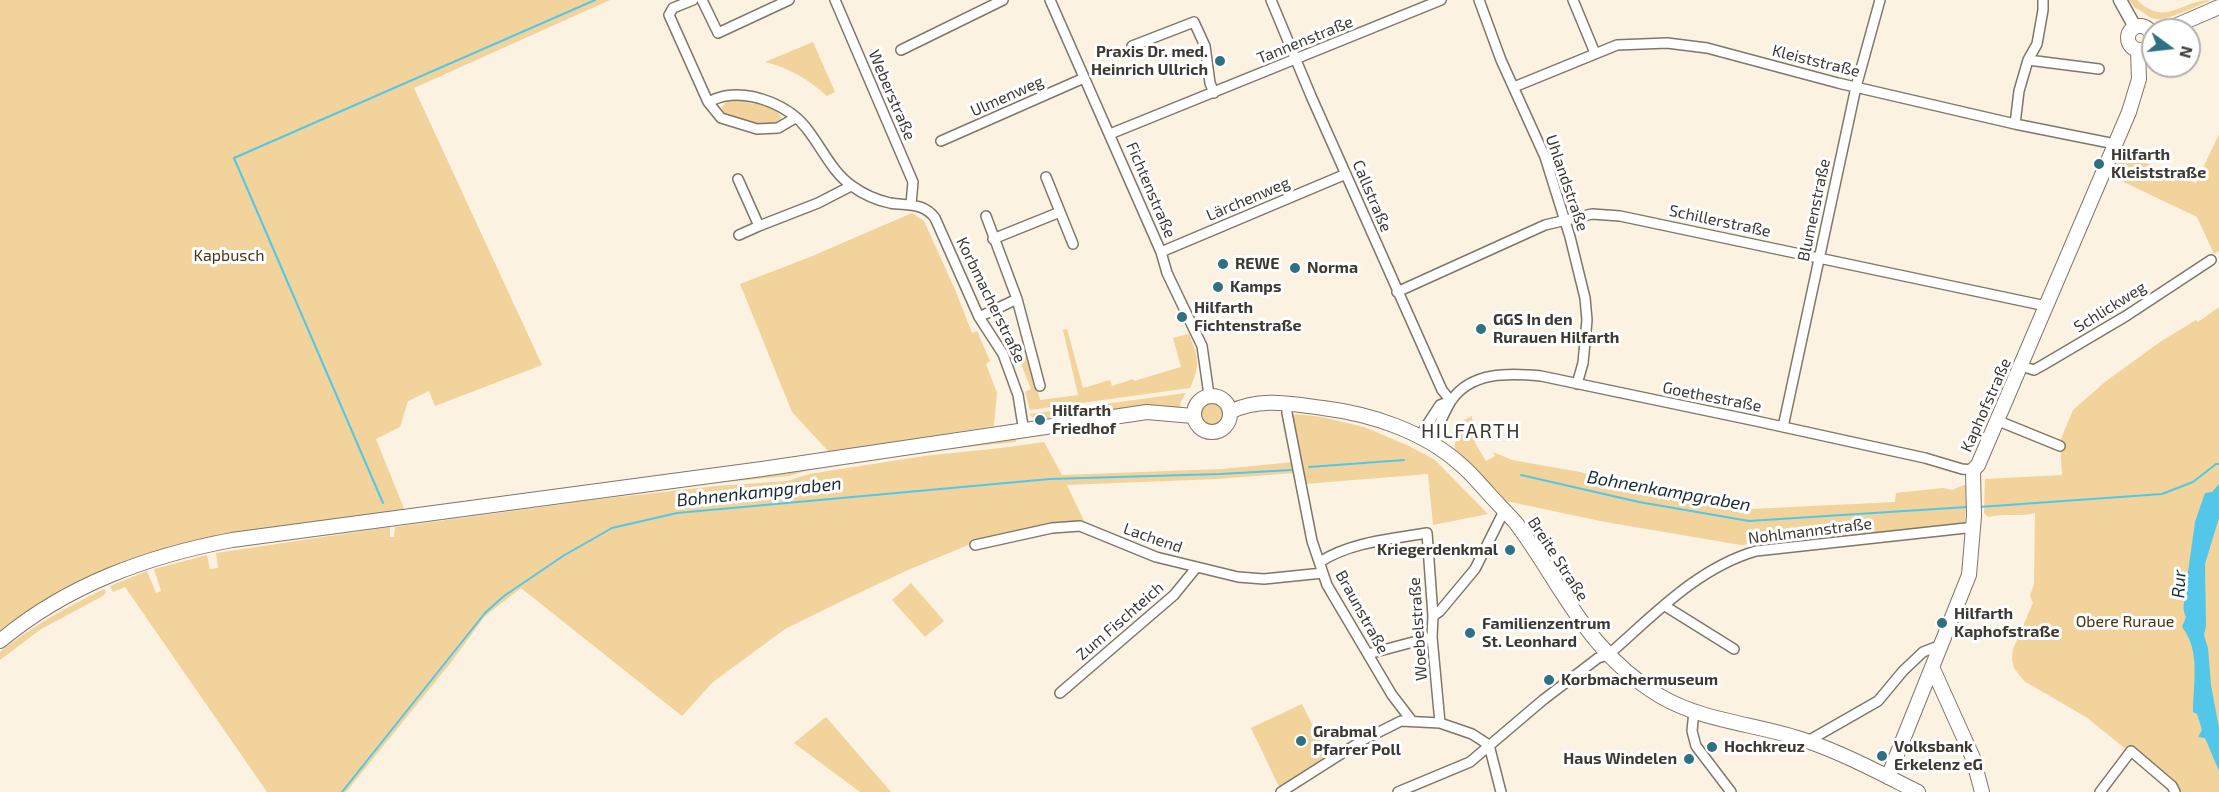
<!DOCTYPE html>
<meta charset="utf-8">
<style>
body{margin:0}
#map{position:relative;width:2219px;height:792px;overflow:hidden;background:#fbf2e2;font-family:"Exo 2",sans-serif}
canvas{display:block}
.north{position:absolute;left:2141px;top:18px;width:60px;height:60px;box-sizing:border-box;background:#fff;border:2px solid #b1b0ad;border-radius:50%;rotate:105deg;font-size:16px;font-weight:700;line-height:24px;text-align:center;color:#3d3933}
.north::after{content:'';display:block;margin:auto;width:21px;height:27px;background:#2f7083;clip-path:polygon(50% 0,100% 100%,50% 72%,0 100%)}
</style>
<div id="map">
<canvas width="2219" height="792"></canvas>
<div class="north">N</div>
</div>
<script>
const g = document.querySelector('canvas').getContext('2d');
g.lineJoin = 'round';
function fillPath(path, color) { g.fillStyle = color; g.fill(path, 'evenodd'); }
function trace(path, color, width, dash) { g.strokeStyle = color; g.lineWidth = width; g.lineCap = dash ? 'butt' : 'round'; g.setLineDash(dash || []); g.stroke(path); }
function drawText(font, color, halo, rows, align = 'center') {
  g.font = font + ' "Exo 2",sans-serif'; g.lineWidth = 6; g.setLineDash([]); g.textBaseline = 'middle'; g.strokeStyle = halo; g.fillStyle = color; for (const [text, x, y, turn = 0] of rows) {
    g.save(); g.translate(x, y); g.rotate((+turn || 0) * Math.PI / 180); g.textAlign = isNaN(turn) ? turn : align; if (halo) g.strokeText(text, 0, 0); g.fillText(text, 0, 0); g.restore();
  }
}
const green = new Path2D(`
 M0,0H610L414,88L542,365L435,406L429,391L408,401L400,427L376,439L405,511L154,553L0,634Z
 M2129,0H2137C2167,28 2180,0 2211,0C2199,5 2167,21 2156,19C2147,18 2143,10 2135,8Z
 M813,42L835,92L827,96C809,80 790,68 765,62Z
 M732,100L748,101V103C760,105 777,103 781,118C774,132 734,120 723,113L722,107L727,101Z
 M2219,134V251L2214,254L2197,217L2109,175L2119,152L2196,183Z
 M912,213L924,221L956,292L972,333L977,331L990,361L986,364L997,393L994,426L829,452L792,412L740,284L810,257Z
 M2219,307V792H2179L2086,717L2024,681L2014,668L2012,659L2013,649L2033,603L2030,596L2034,584L2035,513C2020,517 2005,513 1988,517L1984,513L1985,479L2062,475L2060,441L2073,410L2105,382L2160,342L2196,320L2198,322Z
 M1067,329L1083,388L1110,380L1112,386L1133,379L1134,381L1181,367L1173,338L1189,334C1198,357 1201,364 1190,388L1030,410L1025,392L1031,389L1020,361L1014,364L1011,357L1018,351L1020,358L1026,357L1029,360L1040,400L1078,395L1063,330Z
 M1186,393L1181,401L1180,407L1148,408L1083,417L1082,414L1046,418L1047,422L1036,420L1029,414Z
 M1199 414a12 12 0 1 1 24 0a12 12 0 1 1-24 0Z
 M1295,414L1322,417L1364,427L1409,446L1435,460L1488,514L1433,525L1428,474L1305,484L1292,419Z
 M1472,416L1475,443L1486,461L1495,456L1493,452L1512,460L1580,472L1631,487L1751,509L1895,502L1896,493L1943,488L1952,490L1967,484L1965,522L1891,534L1741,545L1605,522L1501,500L1473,465L1454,450L1459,423Z
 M1016,439V442L918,452L809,470L789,476L631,491L950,447Z
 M1044,442L1062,475L1222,469L1293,462L1295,473L1216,479L1067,485L1084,521L1014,534L973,543L908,570L846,599L785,629L713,682L682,716L521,588L485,616L452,661L346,792H267L125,587L113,592L110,586L147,571L156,593L161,591L154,569L207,555L210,569L218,568L216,553L390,527V537H394L395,527L601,499L716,486L787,481L809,474L924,456L1001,448Z
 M911,583L944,621L925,637L892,600Z
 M104,589L106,592L103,596L41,629L0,660V652C32,626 67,607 104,589Z
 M1302,704L1329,758L1280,789L1251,728Z
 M826,717L891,792H860L794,743Z`);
const water = new Path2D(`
 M2219,484V518L2205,564L2206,626L2204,635L2208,648L2211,685L2219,728V771L2205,738L2198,737L2202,730L2197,714L2193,712C2193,684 2201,651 2182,627L2186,617C2178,600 2194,592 2183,576L2188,572L2195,522L2205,493L2212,492Z`);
const stream = new Path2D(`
 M1309,467L1404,460
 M1521,475L1639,502L1749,521L1967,507
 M383,503L234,158L595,0
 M1979,507L2162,494L2193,482L2216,464H2219
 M342,792L485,613L504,596L563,556L612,528L677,513L1050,479L1220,474L1291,470`);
const minor = new Path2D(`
 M693,0L673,8L669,15L708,102C713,100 719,97 725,96C753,91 790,106 807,129C822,148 832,172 852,186C863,194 876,200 890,203C907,206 923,202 935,218L979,317L1003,354L1018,395L1024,432
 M702,0L718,33L789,0
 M835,0L913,182L911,204
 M1050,0L1161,252L1167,273L1202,346L1209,395
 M1271,0L1311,96L1442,390L1451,401
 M1479,0L1501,60L1545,157L1570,237L1585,298L1587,320L1583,363L1577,384
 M1573,0L1595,53
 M1132,46L1194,22L1205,46L1210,83L1214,93
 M901,50L1003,0
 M2028,60L2099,69
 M1514,87L1617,45L1667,43L1707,48L1838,83L2015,124L2115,144
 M708,102L721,118L757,129L778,128L795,118
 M2015,124L2019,91L2028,60L2037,44L2043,10V0
 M1110,134L1441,0
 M941,141L1084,78
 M1046,177L1073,244
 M738,179L759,226L818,203L851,186
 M739,235L759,226
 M993,239L1060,212
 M1161,252L1346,174
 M1397,292L1545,225L1592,214L1620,216L2046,306
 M1017,299L1040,386
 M979,317L1017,299L986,216
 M2021,366L2034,370L2043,365L2126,316L2211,260
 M1287,403V413L1312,541L1327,585L1392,695L1412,721
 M1996,420L2060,446
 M1783,427L1856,87L1880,0
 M1419,437L1440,405L1451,401
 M1430,442C1438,429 1443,414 1451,401C1471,371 1510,373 1541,376L1756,421L1925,458L1962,469L1973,470
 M975,545L1052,528L1080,526L1156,557L1238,577L1264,579L1323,573
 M1320,562C1350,542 1392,539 1427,533L1433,616L1432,637L1440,723
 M1665,606L1734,649
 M1433,616L1440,611L1475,569L1504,511
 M1368,654L1432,637
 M1060,693L1174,595L1196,568
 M1694,711L1692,731L1696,746L1731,792
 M1808,741L1878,701L1903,671L1923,652L1941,645
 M1489,745L1501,792
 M1281,792L1363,740L1401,721L1440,723L1472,734L1489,745
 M1398,792L1470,762L1543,700L1598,658L1608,655C1653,616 1697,568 1756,551L1966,528L1973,530
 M2100,792L2131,751L2172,786L2175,792`);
const tertiary = new Path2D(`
 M2120,0L2135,27`);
const secondary = new Path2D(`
 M2128 38a12 12 0 1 1 24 0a12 12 0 1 1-24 0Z
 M2166,30L2219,7
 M1194 414a18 18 0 1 1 36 0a18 18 0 1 1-36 0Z
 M1230,412C1260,397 1291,404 1323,408C1371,414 1423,431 1460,464C1470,472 1479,483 1488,493C1497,503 1507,513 1516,523C1564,588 1586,651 1660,696C1704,722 1759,724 1807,741C1845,754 1882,774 1918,792
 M0,641C67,585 147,556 232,540L762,469L1147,412L1193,416
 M1932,667L1973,758L1982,792
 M1888,777L1969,575L1974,516L1973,470L1978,465L2129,112L2139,79L2138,50`);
const markers = [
 [1220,61,6,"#2f7083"],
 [2099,164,6,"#2f7083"],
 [1223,264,6,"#2f7083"],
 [1295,268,6,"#2f7083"],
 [1218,287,6,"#2f7083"],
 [1182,317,6,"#2f7083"],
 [1481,329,6,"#2f7083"],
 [1040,420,6,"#2f7083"],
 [1510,550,6,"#2f7083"],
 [1942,623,6,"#2f7083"],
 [1470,633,6,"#2f7083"],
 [1549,680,6,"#2f7083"],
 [1301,741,6,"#2f7083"],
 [1712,747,6,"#2f7083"],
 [1882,756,6,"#2f7083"],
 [1689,759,6,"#2f7083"]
];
const streetNames = [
 ["Tannenstraße",1305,40,-22],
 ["Kleiststraße",1816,61,14],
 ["Weberstraße",892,95,67],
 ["Ulmenweg",1007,96,-24],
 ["Uhlandstraße",1567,183,71],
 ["Fichtenstraße",1151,190,67],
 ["Callstraße",1372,196,67],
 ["Lärchenweg",1248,199,-23],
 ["Blumenstraße",1814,210,-78],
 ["Schillerstraße",1720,221,12],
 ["Korbmacherstraße",991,300,64],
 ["Schlickweg",2110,307,-32],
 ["Goethestraße",1712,397,11],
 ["Kaphofstraße",1986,405,-66],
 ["Nohlmannstraße",1810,531,-7],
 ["Lachend",1153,538,19],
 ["Breite Straße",1558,559,57],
 ["Braunstraße",1362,612,61],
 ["Zum Fischteich",1120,621,-41],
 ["Woebelstraße",1418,629,-94]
];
const poiNames = [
 ["Praxis Dr. med.",1208,52,"right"],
 ["Heinrich Ullrich",1208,70,"right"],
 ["Hilfarth",2111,155],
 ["Kleiststraße",2111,173],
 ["REWE",1235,264],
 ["Norma",1307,268],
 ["Kamps",1230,287],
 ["Hilfarth",1194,308],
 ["Fichtenstraße",1194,326],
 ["GGS In den",1493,320],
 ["Rurauen Hilfarth",1493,338],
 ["Hilfarth",1052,411],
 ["Friedhof",1052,429],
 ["Kriegerdenkmal",1498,550,"right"],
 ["Hilfarth",1954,614],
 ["Kaphofstraße",1954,632],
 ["Familienzentrum",1482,624],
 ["St. Leonhard",1482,642],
 ["Korbmachermuseum",1561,680],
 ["Grabmal",1313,732],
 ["Pfarrer Poll",1313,750],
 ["Hochkreuz",1724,747],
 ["Volksbank",1894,747],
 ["Erkelenz eG",1894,765],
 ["Haus Windelen",1677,759,"right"]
];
const parkNames = [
 ["Kapbusch",229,256],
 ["Obere Ruraue",2125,622]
];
const waterNames = [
 ["Bohnenkampgraben",1669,491,10],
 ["Bohnenkampgraben",759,492,-6],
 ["Rur",2179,584,-87]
];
const quarterNames = [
 ["HILFARTH",1471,431]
];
fillPath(green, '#f1d39b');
fillPath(water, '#52c7e9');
trace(stream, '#52c7e9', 2);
trace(minor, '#7f7769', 12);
trace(tertiary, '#7f7769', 15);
trace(secondary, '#7f7769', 16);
trace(minor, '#fff', 9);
trace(tertiary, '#fff', 12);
trace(secondary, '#fff', 14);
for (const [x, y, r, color] of markers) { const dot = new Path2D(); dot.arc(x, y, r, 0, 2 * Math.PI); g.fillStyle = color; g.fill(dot); trace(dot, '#fff', 2); }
drawText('16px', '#3d3933', '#fff', streetNames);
drawText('bold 16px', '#3d3933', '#fff', poiNames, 'left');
drawText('16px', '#483612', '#fff', parkNames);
drawText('italic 18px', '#192e34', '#fff', waterNames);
g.letterSpacing = '1.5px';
drawText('20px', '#3d3933', '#fff', quarterNames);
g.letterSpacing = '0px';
</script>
